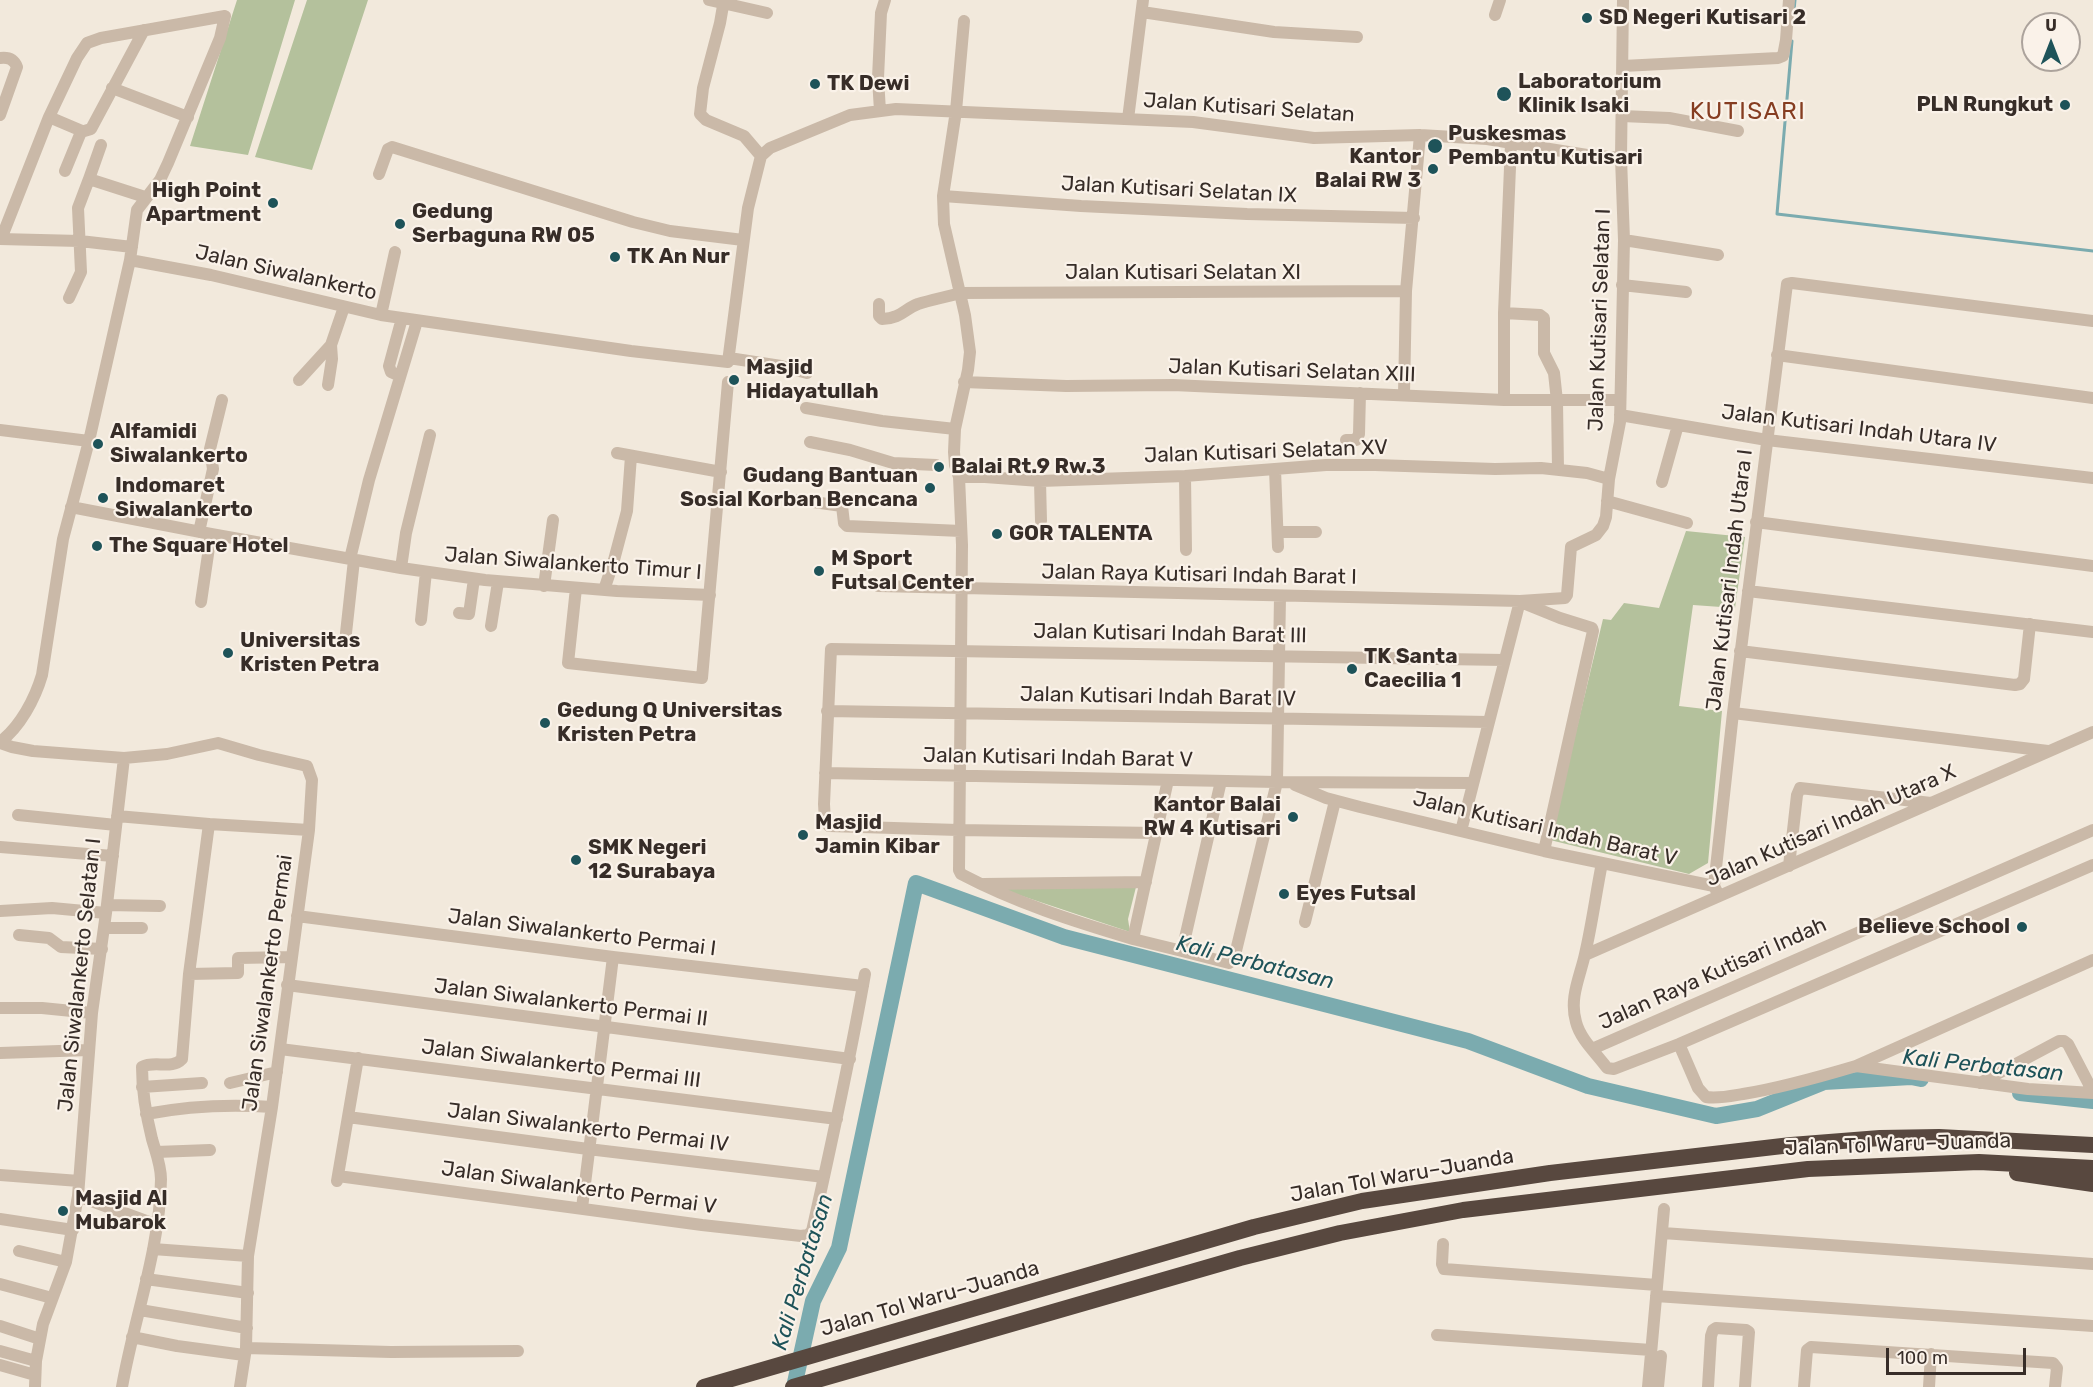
<!DOCTYPE html>
<meta charset="utf-8">
<style>
body{margin:0}
#map{position:relative;width:2093px;height:1387px;overflow:hidden;background:#f2e9dc;font-family:Rubik,sans-serif}
canvas{display:block}
.north{position:absolute;left:2021px;top:12px;width:60px;height:60px;box-sizing:border-box;background:#faf2e9;border:2px solid #aca39c;border-radius:50%;rotate:0deg;font-size:16px;font-weight:700;line-height:24px;text-align:center;color:#372d28}
.north::after{content:'';display:block;margin:auto;width:21px;height:27px;background:#1e5359;clip-path:polygon(50% 0,100% 100%,50% 72%,0 100%)}
.scale{position:absolute;left:1886px;top:1348px;width:140px;height:27px;box-sizing:border-box;border:3px solid #372d28;border-top:0;padding-left:8px;font-size:18px;line-height:21px;white-space:nowrap;color:#372d28;-webkit-text-stroke:4px #faf2e9;paint-order:stroke}
</style>
<div id="map">
<canvas width="2093" height="1387"></canvas>
<div class="north">U</div>
<div class="scale">100 m</div>
</div>
<script>
const g = document.querySelector('canvas').getContext('2d');
g.lineJoin = 'round';
function fillPath(path, color) { g.fillStyle = color; g.fill(path, 'evenodd'); }
function trace(path, color, width, dash) { g.strokeStyle = color; g.lineWidth = width; g.lineCap = dash ? 'butt' : 'round'; g.setLineDash(dash || []); g.stroke(path); }
function drawText(font, color, halo, rows, align = 'center') {
  g.font = font + ' Rubik,sans-serif'; g.lineWidth = 4.5; g.setLineDash([]); g.textBaseline = 'middle'; g.strokeStyle = halo; g.fillStyle = color; for (const [text, x, y, turn = 0] of rows) {
    g.save(); g.translate(x, y); g.rotate((+turn || 0) * Math.PI / 180); g.textAlign = isNaN(turn) ? turn : align; if (halo) g.strokeText(text, 0, 0); g.fillText(text, 0, 0); g.restore();
  }
}
const green = new Path2D(`
 M237,0H295L248,155L190,146Z
 M307,0H368L312,170L255,157Z
 M1686,531L1745,537L1735,608L1693,605L1679,706L1722,711L1708,863L1689,874L1550,840L1603,619L1611,620L1624,603L1659,608Z
 M1137,883L1128,919L1130,932L998,888Z`);
const stream = new Path2D(`
 M1794,10L1795,0
 M1792,41L1777,214L2093,251`);
const river = new Path2D(`
 M2020,1093L2093,1101
 M794,1387L813,1301L839,1248L916,883L1064,937L1468,1041L1588,1086L1716,1116L1757,1109L1824,1082L1911,1077L1921,1079`);
const minor = new Path2D(`
 M709,0L767,13
 M724,0L720,23L703,88L700,114L706,120L744,136L761,156
 M1142,12L1274,32L1357,37
 M1495,15L1500,0
 M964,21L956,111L943,196L944,224L965,315L970,352L968,370L955,429L954,452L955,465L959,477L962,545L959,870L961,874C1016,903 1073,921 1133,939
 M0,58C8,57 14,59 17,67L0,115
 M1623,66L1778,58L1783,56L1786,40L1789,0
 M112,88L188,117
 M880,111L878,78L881,13L885,0
 M1622,116L1669,118L1738,131
 M49,117L82,131
 M1128,119L1143,0
 M65,171L81,132L91,129L144,30
 M379,174L388,149L392,147L633,222L670,231L743,240
 M89,179L101,145
 M943,196L1081,206L1247,214L1414,218
 M0,239L80,241L132,247
 M1624,240L1718,255
 M130,260L211,275L381,315L631,351L728,362L748,208L761,156L770,148L850,115L896,109L1193,122L1314,138L1420,135L1487,139L1587,155L1621,158L1623,0
 M1622,285L1686,292
 M69,298L81,272L78,208L89,179L145,197
 M879,304V316L882,319C902,318 904,309 918,304C931,300 946,297 960,293L1406,291
 M1504,313L1540,315L1544,318V353L1554,373L1557,401L1558,469
 M381,315L395,252
 M1777,355L2093,398
 M729,358L781,366L807,373
 M400,376L391,372L389,366L402,318
 M299,380L331,345L344,307
 M964,382L1066,386L1173,385L1504,400H1620
 M328,385L332,359L331,345
 M1404,394L1406,291L1420,135
 M1504,400V313L1511,143
 M806,408L882,421L955,429
 M1620,415L1767,440L2093,478
 M0,430L89,441
 M1346,440H1356L1359,434L1360,393
 M810,442L850,450L893,463L936,465
 M617,453L721,472
 M1275,469L1278,547
 M1185,476L1186,550
 M959,477H985L1040,481L1185,476L1326,465H1375L1495,469L1541,468L1587,473L1609,479
 M1040,481L1041,521
 M1662,482L1678,425
 M799,500L842,506L844,523L847,526L961,531
 M1607,501L1687,523
 M71,507L211,534L401,568L485,580L617,591L710,595
 M1756,522L2093,566
 M199,532L213,469L210,449L222,400
 M1279,532H1316
 M350,559L369,480L417,321
 M401,568L406,533L430,435
 M544,586L553,520
 M878,586L1520,601L1565,598L1567,595L1571,547L1596,535L1603,526L1606,517L1609,479L1620,422L1624,240L1621,158
 M576,588L568,663L702,678L728,382
 M604,590L614,560L627,511L631,456
 M1748,591L2093,632
 M201,602L211,534
 M1523,603L1560,618L1592,628L1593,631L1544,851
 M459,613L469,614L474,579
 M421,620L426,572
 M491,626L498,582
 M346,633L354,560
 M1740,651L2015,685L2020,684L2024,679L2030,624
 M827,711L1489,722
 M1733,713L2048,751
 M0,742C20,727 35,699 42,675L63,539L89,441L130,260L137,210L160,180L168,163L220,38L225,16L101,38L87,43L77,58L49,117L1,239
 M0,743L12,747L33,751L124,758L167,754L218,743L259,755L307,766L312,780L309,830L272,1107L248,1256L246,1348
 M825,773L1277,782L1473,783
 M1168,780L1133,939L1182,951
 M1221,781L1182,951L1229,963L1234,959L1277,782L1280,596
 M1295,785L1326,798L1360,807L1544,851L1714,886L1717,892
 M18,815L116,825
 M117,816L209,824L309,830
 M1461,831L1520,601
 M1156,833L958,830L829,826L825,821L824,804L831,649L1504,660
 M0,847L113,856
 M1602,863C1596,893 1592,924 1585,954C1580,977 1569,998 1576,1022C1580,1038 1594,1051 1604,1064L1607,1068L1614,1069L1679,1044L2093,865
 M1789,866L1797,795L1800,788L1931,803
 M984,884L1146,882
 M1714,886L1733,713L1787,284L1792,283L2093,321
 M107,905L160,906
 M0,911L52,908L106,913
 M297,916L613,957L863,986
 M1305,922L1335,801
 M104,928H142
 M19,935L49,938L61,947L102,949
 M1585,955L2093,732
 M189,974L238,973V958L291,957
 M287,985L850,1059
 M0,1008H42L92,1013
 M1679,1044L1698,1088L1706,1097C1718,1099 1731,1096 1743,1094C1781,1088 1819,1077 1856,1066L2093,960
 M280,1049L837,1119
 M1592,1049L2093,830
 M0,1053L89,1050
 M1856,1066L2028,1089L2093,1093
 M230,1083L277,1072
 M1980,1083L2059,1041H2064L2068,1044L2093,1092
 M142,1087L202,1083
 M146,1114C188,1106 229,1104 272,1107
 M348,1117L588,1149L824,1177
 M156,1152L210,1150
 M0,1175L79,1181
 M338,1176L702,1225L801,1236L808,1235L812,1231C831,1146 850,1060 865,974
 M337,1181L358,1058
 M78,1196L157,1225
 M582,1208L613,957
 M0,1219L73,1230
 M1663,1233L2093,1264
 M1443,1244L1442,1264L1444,1269L1657,1285
 M153,1249L248,1256
 M19,1251L66,1262
 M146,1279L248,1293
 M0,1284L52,1298
 M1656,1296L2093,1326
 M140,1310L247,1328
 M0,1326L40,1339
 M1437,1335L1651,1350
 M132,1337L177,1346L244,1355
 M0,1351L36,1361
 M0,1365L35,1375
 M35,1387L36,1361L43,1324L66,1262L78,1196L92,1013L106,913L124,758
 M122,1387C134,1318 160,1250 161,1179C161,1166 156,1153 152,1139C146,1115 142,1092 142,1067C154,1060 172,1070 182,1059L189,974L209,824
 M240,1387L246,1348L391,1352L518,1351
 M1648,1387L1664,1209
 M1658,1387L1661,1356
 M1708,1387L1711,1336L1713,1330L1716,1328L1746,1330L1749,1332L1745,1387
 M1804,1387L1807,1350L1811,1347L2053,1363L2057,1368L2055,1387
 M1929,1387L1931,1354`);
const highway = new Path2D(`
 M2017,1173L2093,1184
 M704,1387L1254,1227L1362,1201L1550,1173L1791,1145L1880,1138L1939,1137L2093,1145
 M793,1387L1240,1258L1340,1233L1463,1210L1808,1169L1979,1162L2093,1168`);
const markers = [
 [1587,18,6,"#1e5359"],
 [815,84,6,"#1e5359"],
 [1504,94,8,"#1e5359"],
 [2065,105,6,"#1e5359"],
 [1435,146,8,"#1e5359"],
 [1433,169,6,"#1e5359"],
 [273,203,6,"#1e5359"],
 [400,224,6,"#1e5359"],
 [615,257,6,"#1e5359"],
 [734,380,6,"#1e5359"],
 [98,444,6,"#1e5359"],
 [939,467,6,"#1e5359"],
 [930,488,6,"#1e5359"],
 [103,498,6,"#1e5359"],
 [997,534,6,"#1e5359"],
 [97,546,6,"#1e5359"],
 [819,571,6,"#1e5359"],
 [228,653,6,"#1e5359"],
 [1352,669,6,"#1e5359"],
 [545,723,6,"#1e5359"],
 [1293,817,6,"#1e5359"],
 [803,835,6,"#1e5359"],
 [576,860,6,"#1e5359"],
 [1284,894,6,"#1e5359"],
 [2022,927,6,"#1e5359"],
 [63,1211,6,"#1e5359"]
];
const poiNames = [
 ["SD Negeri Kutisari 2",1599,18],
 ["Laboratorium",1518,82],
 ["Klinik Isaki",1518,106],
 ["TK Dewi",827,84],
 ["PLN Rungkut",2053,105,"right"],
 ["Puskesmas",1448,134],
 ["Pembantu Kutisari",1448,158],
 ["Kantor",1421,157,"right"],
 ["Balai RW 3",1421,181,"right"],
 ["High Point",261,191,"right"],
 ["Apartment",261,215,"right"],
 ["Gedung",412,212],
 ["Serbaguna RW 05",412,236],
 ["TK An Nur",627,257],
 ["Masjid",746,368],
 ["Hidayatullah",746,392],
 ["Alfamidi",110,432],
 ["Siwalankerto",110,456],
 ["Balai Rt.9 Rw.3",951,467],
 ["Gudang Bantuan",918,476,"right"],
 ["Sosial Korban Bencana",918,500,"right"],
 ["Indomaret",115,486],
 ["Siwalankerto",115,510],
 ["GOR TALENTA",1009,534],
 ["The Square Hotel",109,546],
 ["M Sport",831,559],
 ["Futsal Center",831,583],
 ["Universitas",240,641],
 ["Kristen Petra",240,665],
 ["TK Santa",1364,657],
 ["Caecilia 1",1364,681],
 ["Gedung Q Universitas",557,711],
 ["Kristen Petra",557,735],
 ["Kantor Balai",1281,805,"right"],
 ["RW 4 Kutisari",1281,829,"right"],
 ["Masjid",815,823],
 ["Jamin Kibar",815,847],
 ["SMK Negeri",588,848],
 ["12 Surabaya",588,872],
 ["Eyes Futsal",1296,894],
 ["Believe School",2010,927,"right"],
 ["Masjid Al",75,1199],
 ["Mubarok",75,1223]
];
const streetNames = [
 ["Jalan Kutisari Selatan",1249,108,4],
 ["Jalan Kutisari Selatan IX",1179,190,3],
 ["Jalan Siwalankerto",286,273,13],
 ["Jalan Kutisari Selatan XI",1183,273],
 ["Jalan Kutisari Selatan I",1600,320,-88],
 ["Jalan Kutisari Selatan XIII",1292,371,2],
 ["Jalan Kutisari Indah Utara IV",1859,429,7],
 ["Jalan Kutisari Selatan XV",1266,452,-2],
 ["Jalan Siwalankerto Timur I",573,564,4],
 ["Jalan Raya Kutisari Indah Barat I",1199,575,1],
 ["Jalan Kutisari Indah Utara I",1730,580,-83],
 ["Jalan Kutisari Indah Barat III",1170,634,1],
 ["Jalan Kutisari Indah Barat IV",1158,697,1],
 ["Jalan Kutisari Indah Barat V",1058,758,1],
 ["Jalan Kutisari Indah Utara X",1831,826,-24],
 ["Jalan Kutisari Indah Barat V",1545,829,13],
 ["Jalan Siwalankerto Permai I",582,933,7],
 ["Jalan Raya Kutisari Indah",1713,974,-24],
 ["Jalan Siwalankerto Selatan I",80,975,-84],
 ["Jalan Siwalankerto Permai",268,983,-82],
 ["Jalan Siwalankerto Permai II",571,1003,7],
 ["Jalan Siwalankerto Permai III",561,1064,7],
 ["Jalan Siwalankerto Permai IV",588,1128,7],
 ["Jalan Tol Waru–Juanda",1898,1145,-2],
 ["Jalan Tol Waru–Juanda",1402,1176,-10],
 ["Jalan Siwalankerto Permai V",579,1188,8],
 ["Jalan Tol Waru–Juanda",930,1299,-16]
];
const waterNames = [
 ["Kali Perbatasan",1255,963,14],
 ["Kali Perbatasan",1983,1066,6],
 ["Kali Perbatasan",803,1272,-73]
];
const quarterNames = [
 ["KUTISARI",1748,112]
];
fillPath(green, '#b4c19c');
trace(stream, '#7babaf', 3);
trace(river, '#7babaf', 16);
trace(minor, '#cab9a8', 12);
trace(highway, '#58483f', 16);
for (const [x, y, r, color] of markers) { const dot = new Path2D(); dot.arc(x, y, r, 0, 2 * Math.PI); g.fillStyle = color; g.fill(dot); trace(dot, '#faf2e9', 2); }
drawText('bold 21px', '#372d28', '#faf2e9', poiNames, 'left');
drawText('21px', '#372d28', '#faf2e9', streetNames);
drawText('italic 22px', '#1e5359', '#faf2e9', waterNames);
g.letterSpacing = '1.5px';
drawText('24px', '#863d21', '#faf2e9', quarterNames);
g.letterSpacing = '0px';
</script>
